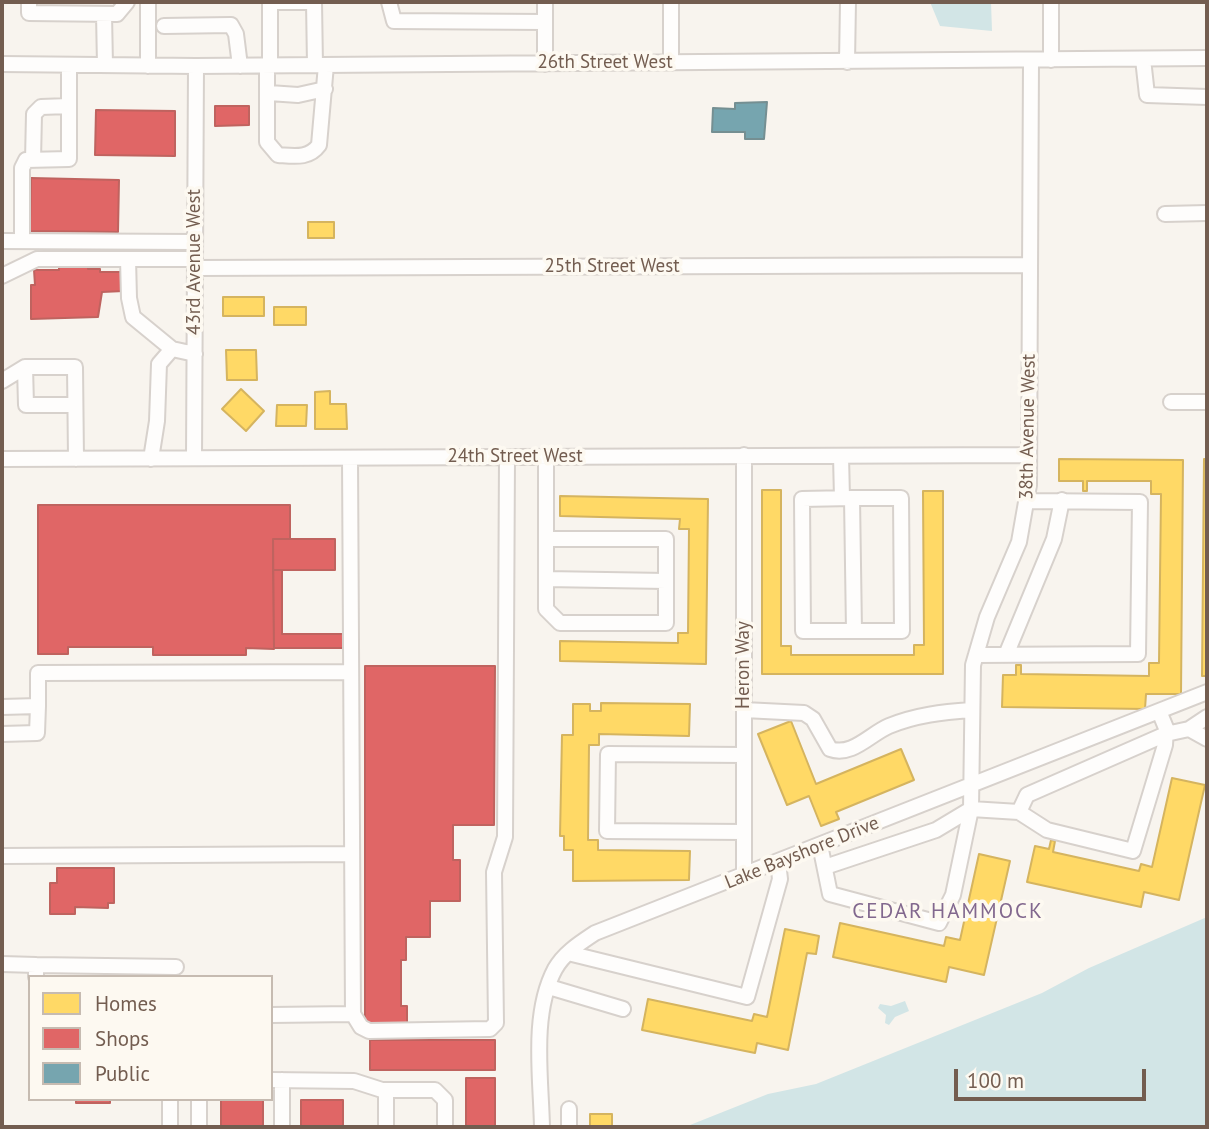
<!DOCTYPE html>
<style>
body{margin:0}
#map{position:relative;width:1209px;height:1129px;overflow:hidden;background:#f8f4ee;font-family:"PT Sans",sans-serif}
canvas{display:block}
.frame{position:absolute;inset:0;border:4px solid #735d50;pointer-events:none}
.legend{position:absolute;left:28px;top:975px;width:245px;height:126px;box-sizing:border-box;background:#fdf9f1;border:2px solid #c6bbb1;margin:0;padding:9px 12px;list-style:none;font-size:21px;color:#735d50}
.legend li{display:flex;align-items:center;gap:14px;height:35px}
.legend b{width:35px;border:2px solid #c6bbb1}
.scale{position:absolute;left:954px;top:1069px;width:192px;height:32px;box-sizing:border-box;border:4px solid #735d50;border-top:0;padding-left:9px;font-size:21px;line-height:24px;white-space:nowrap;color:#735d50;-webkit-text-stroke:5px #fdf9f1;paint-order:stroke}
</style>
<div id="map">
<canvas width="1209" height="1129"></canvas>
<div class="frame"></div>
<ul class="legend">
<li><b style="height:19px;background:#ffd966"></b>Homes</li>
<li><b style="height:19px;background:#e06666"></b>Shops</li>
<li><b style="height:19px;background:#76a5af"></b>Public</li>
</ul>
<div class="scale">100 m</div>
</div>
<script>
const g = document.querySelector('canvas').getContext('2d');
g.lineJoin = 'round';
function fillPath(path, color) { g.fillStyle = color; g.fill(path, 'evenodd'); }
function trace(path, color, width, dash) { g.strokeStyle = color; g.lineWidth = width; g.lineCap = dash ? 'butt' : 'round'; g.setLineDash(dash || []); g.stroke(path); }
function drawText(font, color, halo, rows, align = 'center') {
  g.font = font + ' "PT Sans",sans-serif'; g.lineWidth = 7; g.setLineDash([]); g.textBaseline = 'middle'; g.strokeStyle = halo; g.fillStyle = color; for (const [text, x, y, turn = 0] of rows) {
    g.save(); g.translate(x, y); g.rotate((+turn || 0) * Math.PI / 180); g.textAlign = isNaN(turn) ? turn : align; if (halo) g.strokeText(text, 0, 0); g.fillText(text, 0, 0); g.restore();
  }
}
const water = new Path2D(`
 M930,2H991L992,31L940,26Z
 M1207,917V1127H685L768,1094L816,1084L1042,993L1089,968Z
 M905,1001L909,1011L895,1017L889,1025L885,1023L886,1015L878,1008L880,1004L891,1006Z`);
const homes = new Path2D(`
 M308,222H334V238H308Z
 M223,297H264V316H223Z
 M274,307H306V325H274Z
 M226,350H256L257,380H227Z
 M241,389L264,411L246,431L222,409Z
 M330,391V404H346L347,429H315V392Z
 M277,405H307L306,426H276Z
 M1059,459L1183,460L1181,694H1146L1145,709L1002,707L1003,675H1016V665H1021V674L1149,676V663H1159L1161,494H1151V481H1087V491H1083V481H1059Z
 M1204,459H1207V676H1202Z
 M762,490H781V646H791V655H914V645H924L923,491H943V674H762Z
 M560,496L708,499L706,664L560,661V641L678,643V633H688L689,529H679L680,519L560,516Z
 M601,703L690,704L689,736L599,734V745H589L588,840H598V850L690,851L689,880L573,881V850H564V836H560L562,735H573V704H590V711H601Z
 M791,721L816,784L901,749L914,780L836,812L839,819L821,826L809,796L787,805L758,734Z
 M1172,778L1205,785L1179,900L1144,892L1141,907L1027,882L1035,846L1049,849L1051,840L1055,841L1053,852L1139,871L1141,864L1152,867Z
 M979,854L1010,861L984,975L949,967L946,982L833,957L840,923L944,946L946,937L960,940Z
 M785,929L819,936L816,954L807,953L788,1050L757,1043L755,1053L642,1030L648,999L752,1021L754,1014L767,1017Z
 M590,1114H612V1127H590Z`);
const shops = new Path2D(`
 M215,106H249V125L215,126Z
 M96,110L175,111V156L95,155Z
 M31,178L119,180L118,232L30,231Z
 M59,267H88V269H100V272H124V291L102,292L98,317L31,319V285H35L34,270H59Z
 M38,505H290V539H273L274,649L246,648V655H153V647H68V654H38Z
 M273,539H335V570H273Z
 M273,570H282V634H344V648H274Z
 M365,666H495L494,825H453V860H460V901H430V937H406V960H401V1006H407V1025H365Z
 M57,868H114V903H108V908L75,907V914H50V883H57Z
 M370,1040H495V1070H370Z
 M466,1078H495V1127H466Z
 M76,1099H110V1103H76Z
 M221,1099H263V1127H221Z
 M301,1100H343V1127H301Z`);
const public = new Path2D(`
 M767,102L764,139H745V132H712L713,108L735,109V103Z`);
const minor = new Path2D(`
 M29,2V13L117,14L127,2
 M389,2L394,21L545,22
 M545,2V64
 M104,14L105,65
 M164,26L231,25L236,34L240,66
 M1143,59L1147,95L1207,97
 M1051,60V2
 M847,62L848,2
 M671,63V2
 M2,64L196,66L1207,58
 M267,65V142L278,155C294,156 309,159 319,145L326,65
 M270,65V2H314L315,65
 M148,66V2
 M269,93L298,95L325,89
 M33,160L34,114L41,107L69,106
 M1165,214L1207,213
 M2,241L195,242
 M22,241V168L26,160L69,159V65
 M128,259L129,298L133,317L172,349L195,354
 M195,268L1030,265
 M2,276L37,259H195
 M25,367L26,405H75
 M2,381L25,367H75L76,459
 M1171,402H1207
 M744,455V876
 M841,456L842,498
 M546,457V609L560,623H666V539H546
 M194,458L196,66
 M2,459L1029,455
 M151,459L157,421L159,364L172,349
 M852,498H901L902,631H803L802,499Z
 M852,498L854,631
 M546,579L666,581
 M976,655L1138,654L1140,502L1027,501
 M1006,655L1054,539L1062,500
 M2,707L38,706V673L351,672
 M744,710L804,713L813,719L830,749C852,757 870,734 889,726C916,715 943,712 971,710
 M1189,729L1207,717
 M2,734L37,733L38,706
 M744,755L608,754L607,831L744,832
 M1019,812L1027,795L1166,734L1189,729L1207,739
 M820,845L830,894L939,923L953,895L971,809L973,665L987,617L1019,542L1029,485L1031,61
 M2,856L352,854
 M825,867L936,830L971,809L1019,812L1047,830L1133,851L1165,745L1166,728L1159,711
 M568,953L747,997L780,879L778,862
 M2,964L36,965V977
 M36,965L176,967
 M549,987L623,1009
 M353,1014L361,1027L369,1031L490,1029L496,1023L494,872L505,837L507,458
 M271,1015L353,1014L350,458
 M271,1080L354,1081L382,1090H435L445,1100V1127
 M386,1090V1127
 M199,1099V1127
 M569,1109V1127
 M170,1127V1099
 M282,1127V1080
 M542,1127C541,1078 531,1014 555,969C564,953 580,943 595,933L1207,692`);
const streetNames = [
 ["26th Street West",605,63],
 ["43rd Avenue West",195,262,-90],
 ["25th Street West",612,267],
 ["38th Avenue West",1028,427,-89],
 ["24th Street West",515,457],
 ["Heron Way",744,665,-90],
 ["Lake Bayshore Drive",802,853,-22]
];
const neighbourhoodNames = [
 ["CEDAR HAMMOCK",948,912]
];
fillPath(water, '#d2e5e6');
fillPath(homes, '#ffd966');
trace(homes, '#d5b45f', 2);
fillPath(shops, '#e06666');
trace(shops, '#bf635f', 2);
fillPath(public, '#76a5af');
trace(public, '#758f92', 2);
trace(minor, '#d7d1cc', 18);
trace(minor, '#fefdfc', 14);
drawText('19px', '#735d50', '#fdf9f1', streetNames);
g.letterSpacing = '2px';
drawText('21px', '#82688e', '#fdf9f1', neighbourhoodNames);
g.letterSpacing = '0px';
</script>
